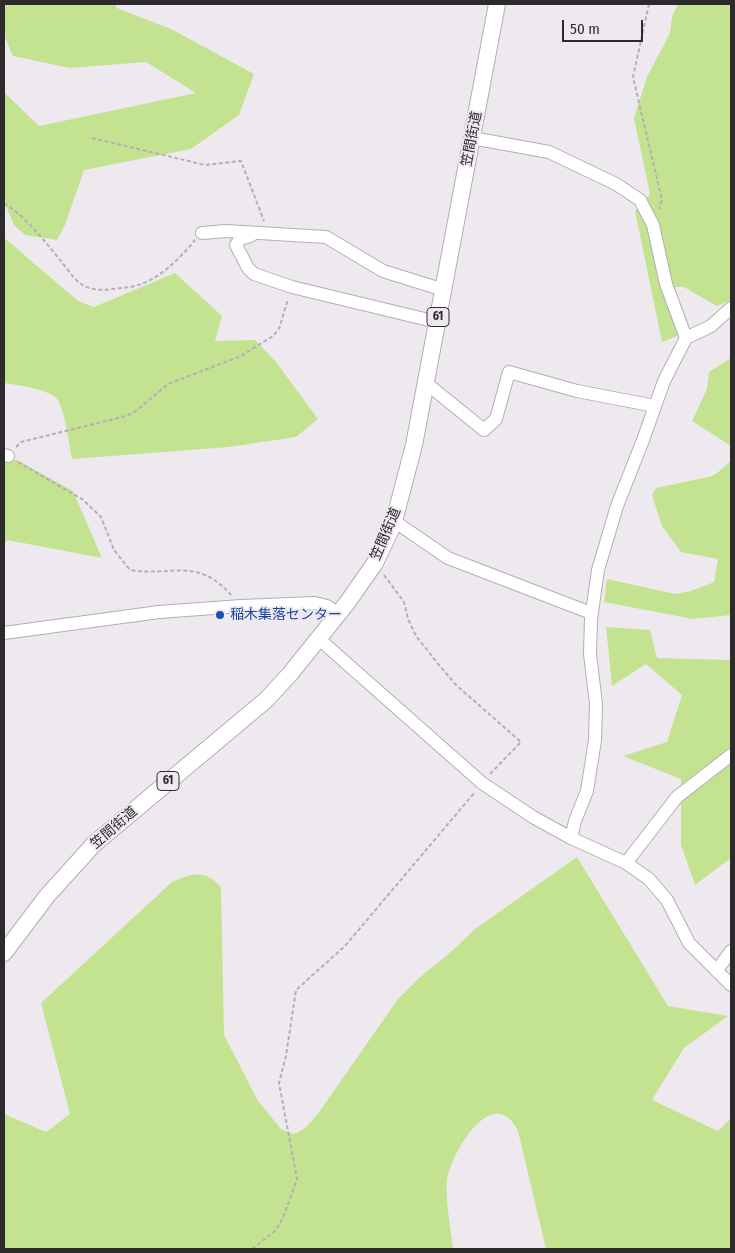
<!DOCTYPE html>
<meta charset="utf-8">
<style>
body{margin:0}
#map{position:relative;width:735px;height:1253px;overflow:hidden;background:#eee9ef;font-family:"Fira Sans Condensed",sans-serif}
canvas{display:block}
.frame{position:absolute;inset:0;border:5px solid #2c2a2d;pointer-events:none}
.scale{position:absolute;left:562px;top:20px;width:81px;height:22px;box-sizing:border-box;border:2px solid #2c2a2d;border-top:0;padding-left:6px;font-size:15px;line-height:18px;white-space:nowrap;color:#2c2a2d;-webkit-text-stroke:4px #eee9ef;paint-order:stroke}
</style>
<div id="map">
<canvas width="735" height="1253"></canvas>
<div class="frame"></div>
<div class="scale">50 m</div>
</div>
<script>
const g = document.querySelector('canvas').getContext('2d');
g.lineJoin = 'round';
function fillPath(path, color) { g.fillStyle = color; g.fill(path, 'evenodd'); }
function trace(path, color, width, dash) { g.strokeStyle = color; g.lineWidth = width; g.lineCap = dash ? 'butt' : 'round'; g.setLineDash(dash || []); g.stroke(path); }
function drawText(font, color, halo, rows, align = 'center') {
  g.font = font + ' "Fira Sans Condensed","Noto Sans JP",sans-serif'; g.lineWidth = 4; g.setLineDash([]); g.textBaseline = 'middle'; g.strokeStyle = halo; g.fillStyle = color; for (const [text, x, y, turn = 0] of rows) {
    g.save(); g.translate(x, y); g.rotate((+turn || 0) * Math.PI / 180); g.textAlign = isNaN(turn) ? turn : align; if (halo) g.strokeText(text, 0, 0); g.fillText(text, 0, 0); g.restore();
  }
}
const green = new Path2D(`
 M4,4H115L117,8L171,29L254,74L239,115L191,149L84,170L65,225L57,240L25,235L14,225L4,201V92L39,126L196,93L146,62L70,68L13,56L4,35Z
 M678,4H731V300L717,306L684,287H675L680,335L662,342L635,211L650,194L634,118L647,77L670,33L672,17Z
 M4,238L7,240L78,301L94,307L175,273L222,316L215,341L255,340L276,362L318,419L296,437L229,447L72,459C69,445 65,407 56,398C48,389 16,385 4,383Z
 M731,358V446L692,421L707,389L709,372Z
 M4,458L17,460L73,491L102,558L7,540L4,545Z
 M731,461V615L693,619L604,602L607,579L675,594L691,591L714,582L718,559L681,552L662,526L652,495L656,488L708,477L716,474Z
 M606,627L650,630L657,658L731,660V858L695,885L681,845V779L623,756L667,742L682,695L646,664L612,686Z
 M577,857L668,1006L728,1016L684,1048L652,1100L718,1131L731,1118V1249H546L518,1131C493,1081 451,1153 447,1180C445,1201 451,1228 453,1249H4V1114L46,1132L70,1114L41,1003L172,882C194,873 203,869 221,887L224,1035L258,1101L281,1129L293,1134C304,1131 309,1124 317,1115L398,999L420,977L451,952L475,929Z`);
const path = new Path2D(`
 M649,4L633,77L662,200L659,209
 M92,138L205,165L241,161L264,221
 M4,204C21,211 48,245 60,260C70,272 78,287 94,289C102,291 112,289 121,288C152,287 176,263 195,240
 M16,447L21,442L126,416L136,411L168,384L241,356L273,336L279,329L288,299
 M18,462L82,499L101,517L114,550L130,570C173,577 196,556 231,595
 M384,575L404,602L408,619L416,636L439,665L456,685L521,742L489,775
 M252,1249L275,1231L283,1218L297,1179L279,1083L286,1056L296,990L345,946L475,792`);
const minor = new Path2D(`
 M472,138L549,152L616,184L640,200L653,225L666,284L686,338L664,381L643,440L617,506L598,570L591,619L590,654L596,704L595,740L587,791L575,821L571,838
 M202,233L226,231L326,237L383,271L444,290
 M253,234L250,236L240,239L236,245L248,268L254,274L292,287L437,322
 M686,338L711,326L731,308
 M426,383L484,430L496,419L509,372L577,391L655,406
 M4,455L8,456
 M394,521L448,558L591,613
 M4,633L159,612L241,606L315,603L327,606L339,614
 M319,639L482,783L533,817L571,838L626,863L649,879L667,900L689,943L731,985
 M626,863L677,797L731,755
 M717,970L731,951`);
const major = new Path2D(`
 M4,953L47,896L94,844L266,700L290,674L347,603L375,563L393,525L414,445L497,4`);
const markers = [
 [220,615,5,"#1a4fb4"]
];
const shields = [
 [438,317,22],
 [168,781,22]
];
const shieldNames = [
 ["61",438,317],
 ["61",168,781]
];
const streetNames = [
 ["笠間街道",472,139,-79],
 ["笠間街道",386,534,-67],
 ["笠間街道",114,828,-41]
];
const transitNames = [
 ["稲木集落センター",230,615]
];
fillPath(green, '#c4e391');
trace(minor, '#b3aeb4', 14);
trace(major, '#b3aeb4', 18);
trace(path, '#b3afb4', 2, [4, 2.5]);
trace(minor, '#fff', 12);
trace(major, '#fff', 16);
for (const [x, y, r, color] of markers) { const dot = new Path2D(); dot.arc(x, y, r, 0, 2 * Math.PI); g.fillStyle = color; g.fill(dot); trace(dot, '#eee9ef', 2); }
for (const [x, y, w] of shields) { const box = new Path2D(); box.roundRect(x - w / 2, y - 9.5, w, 19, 4); g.fillStyle = '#eee9ef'; g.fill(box); trace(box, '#2c2a2d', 1); }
drawText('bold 12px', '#2c2a2d', null, shieldNames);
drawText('14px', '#2c2a2d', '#eee9ef', streetNames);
drawText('14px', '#164399', '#eee9ef', transitNames, 'left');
</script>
